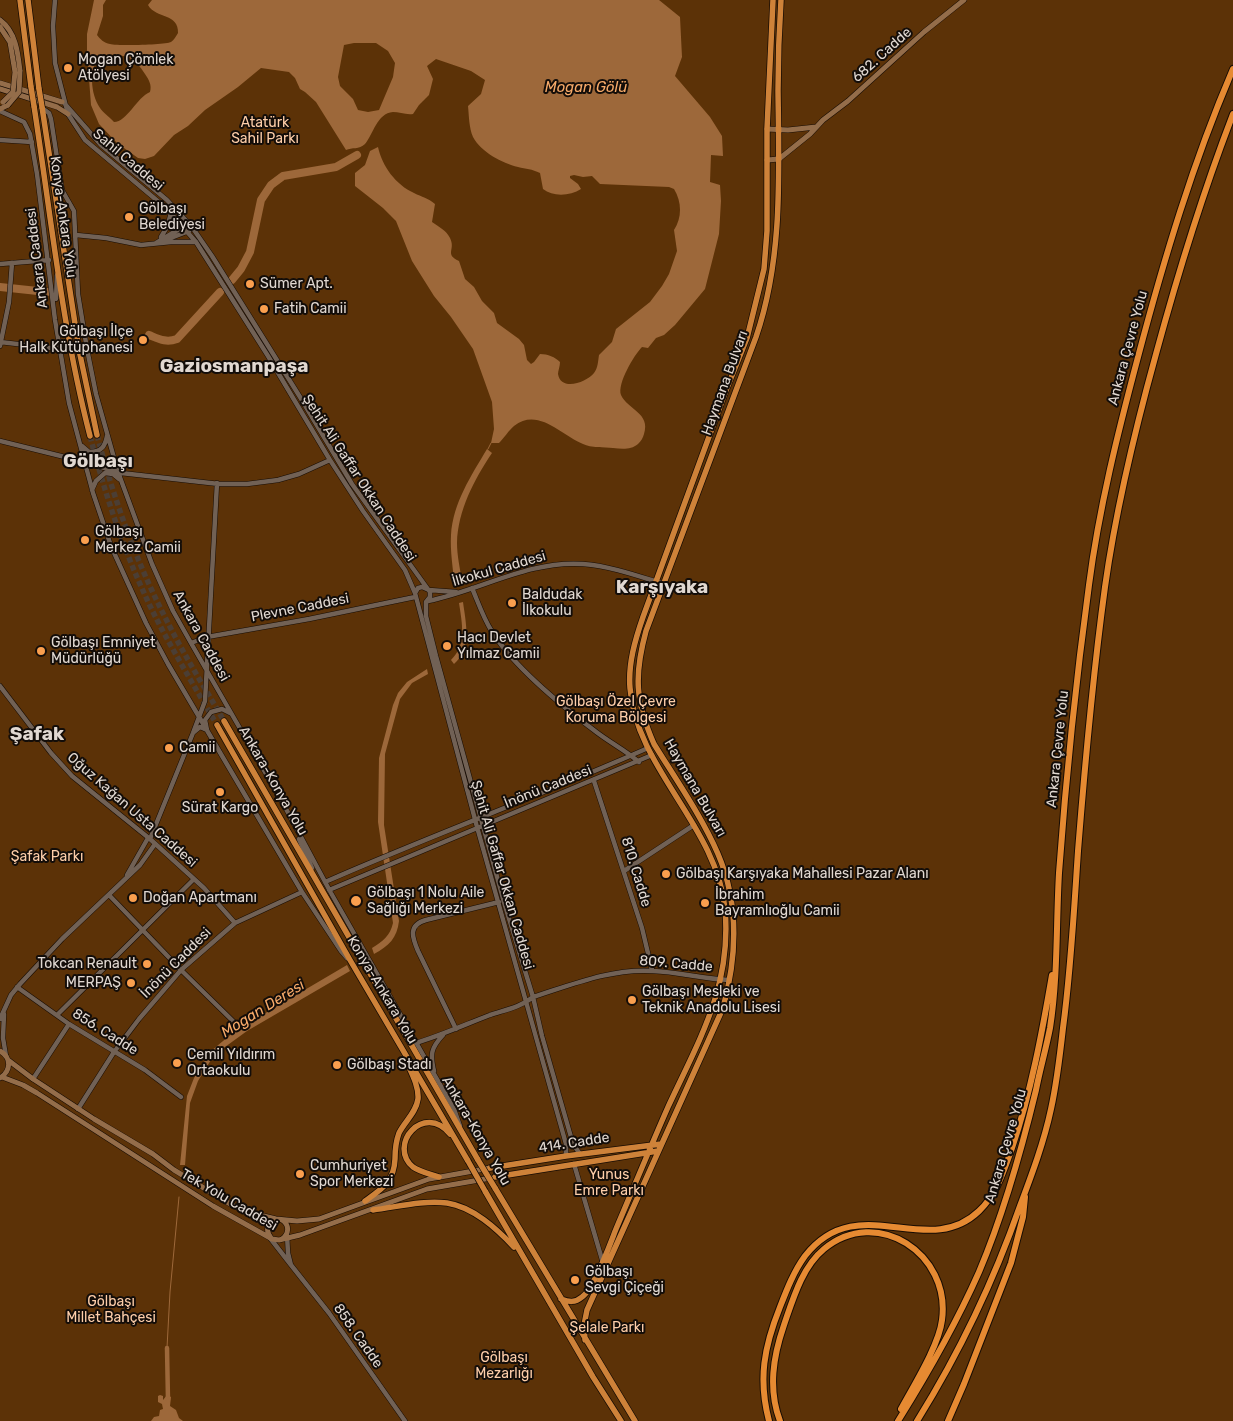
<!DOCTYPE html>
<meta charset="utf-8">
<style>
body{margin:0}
canvas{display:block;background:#302318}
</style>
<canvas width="1233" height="1421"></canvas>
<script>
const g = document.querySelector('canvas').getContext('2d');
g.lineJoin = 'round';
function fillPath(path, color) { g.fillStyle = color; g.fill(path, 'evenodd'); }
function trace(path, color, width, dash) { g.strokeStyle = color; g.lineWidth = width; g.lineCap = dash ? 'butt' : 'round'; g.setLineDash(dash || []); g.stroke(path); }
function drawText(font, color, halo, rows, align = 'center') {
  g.font = font + ' Rubik,sans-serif'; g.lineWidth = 4; g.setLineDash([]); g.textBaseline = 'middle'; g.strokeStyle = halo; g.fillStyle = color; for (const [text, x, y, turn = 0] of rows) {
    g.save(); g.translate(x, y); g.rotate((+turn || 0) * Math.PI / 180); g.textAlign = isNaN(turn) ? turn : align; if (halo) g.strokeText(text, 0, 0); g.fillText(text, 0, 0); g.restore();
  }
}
const green = new Path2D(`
 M0,0H1233V1421H0Z`);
const water = new Path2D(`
 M94,0H106L103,5V16L97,35C100,39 104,43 110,44C117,46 165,45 171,42C174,40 176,36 178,33C179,13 156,19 148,5L152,0H659L680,17L682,57L675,76L710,117L722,136L723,156L711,155L710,182L720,185L721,201L719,234L705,289L675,325L664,335L656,338L648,348L642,347C634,355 617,384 621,395C627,409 651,413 644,434C643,438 641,441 638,444C631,450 622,449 613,448C604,447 591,448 583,444C561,435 538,407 514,426C509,430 504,438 499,443H491L494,429L492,402L473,349L451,317L434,296L412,261L396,221L383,208L355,186V173L365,165L370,151L378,147C382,166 396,185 414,193C422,197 428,198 435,204L432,222C439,227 446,230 450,238C456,250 444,254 459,261L465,279L474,287L482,301L494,313L497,323L519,339L524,345L527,360L531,364L534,362L540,354C548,354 555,357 560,362C560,366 558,371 558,374C561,392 587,382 594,373C598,368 598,361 599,355L612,342L616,329L650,302L662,286L669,274L677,251L674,230C682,218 682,202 674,189L669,187L600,184L592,176L583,177L574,175L570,176V178L578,184L581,189C570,196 553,197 543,189L540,173C532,169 526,169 518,167C502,163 481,152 473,137C469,128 469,116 468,106L481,94L485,80L471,71L436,59L427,66L433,79L429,95L419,105L413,114C406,115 399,112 393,112C377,113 373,135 365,144C359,150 352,147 346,150L316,102L305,92L300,89L295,78L289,72L261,68L238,87L205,110L188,126L174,135L154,156L145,159L138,158L117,143L99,124L91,105L87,52V34ZM354,43H376L388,51L395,63L393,77L379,110L368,112L358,110L353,99L340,86L338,77L344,45ZM100,55C121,54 133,54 145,74C149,80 152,85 150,92C137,97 127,122 114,122C110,117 103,113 100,108C90,93 89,69 100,55Z
 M487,449L492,453C474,480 458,510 457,543C457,555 460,569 462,581L454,582C453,567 450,551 451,535C453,503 471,476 487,449Z
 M463,602C466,624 472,648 454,664L451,660C467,645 462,623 459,603Z
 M427,669L428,674L412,683L400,699L385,754L384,825L399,921C397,938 389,946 374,954L372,948C383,941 390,936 393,923L378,822L379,758L393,705L398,693L407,682Z
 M347,965L350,971L247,1031L214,1055L198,1081L190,1103L185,1165H180L187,1096L194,1078L211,1051L235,1031Z
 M160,1395L163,1396V1400L167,1395L171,1397L170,1406L176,1410L179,1418L183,1421H151L154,1417L159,1416L160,1410L163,1409L162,1404L158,1402V1396Z`);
const stream = new Path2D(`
 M488,449L491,443
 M167,1348L170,1292L179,1197`);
const canal = new Path2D(`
 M167,1348L168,1400`);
const river = new Path2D(`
 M232,280L241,269L250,252L261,200L271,185L283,176L336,167L357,155
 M0,287L47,292
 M149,335C159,339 166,343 177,339L220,292`);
const trunkTunnel = new Path2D(`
 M97,435C114,499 136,562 167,621C184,655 205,688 224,721
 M90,436C106,498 126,558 155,616C174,653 196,689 217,725`);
const tertiary = new Path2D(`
 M55,0L53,26L55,63L68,114L85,140L166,208L196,242L268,356L330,460L363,511L405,570L415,593L477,827L566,1144V1156
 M65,104L101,145L167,200L192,227L212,256L300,397L352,484L430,592V597L426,602V616L436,656L504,902L533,997L542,1036L573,1144L580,1154
 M42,108L49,113L51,119L62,190L74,211L78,294L87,349L96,394L118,472L152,564L173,611L191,643L285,807L331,893L454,1109L460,1126
 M0,111L24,122L30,134L37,174L55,320L69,403L93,493L111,546L146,623L168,664L302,892L341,951L347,958
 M0,140L32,142
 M76,235L106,238L141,245L171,242H196
 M161,237L167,227L171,213
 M163,241L189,231
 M156,243L186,225
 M0,264L49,260
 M56,299L57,275
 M0,342L60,349
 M0,346L9,302L12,263
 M0,441L85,462L121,473L219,484H247L278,480L299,474L330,460
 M82,446L89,452C101,452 105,447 107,436
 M92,490L96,481L105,473L113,474L119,479
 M472,588C478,602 483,617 491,630C512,665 562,706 595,731C609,742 625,750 639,762
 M415,593L418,588L422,587L429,590L456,592
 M428,601C479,591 529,560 583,564C610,566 638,576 664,584
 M191,643L207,637L309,619L415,597
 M0,686L51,753L72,776L150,839L204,888L235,923
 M194,732L200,727L207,730L205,720L211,712L222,709L230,713
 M594,781L642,928L652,970
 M150,839L193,733L205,701L217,483
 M299,839L312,868
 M624,871L694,825
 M127,875L148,838
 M325,882C432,835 542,795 648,748
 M329,890L652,755
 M109,895L181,970L238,1026
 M17,987L69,1024L145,1070L181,1097
 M4,1014L3,1038L6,1056
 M57,1015L194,879
 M0,1019L11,995L20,984L62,939L140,865L155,844
 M456,1029L418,951C412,937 408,925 426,920L499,902
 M416,1043C442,1035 464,1025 490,1015C505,1010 521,1007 533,997C571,985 612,968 653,971C679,972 703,979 729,980
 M434,1071C430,1054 431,1048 443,1035
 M33,1079L69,1024
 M78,1109L114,1052L139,1019L181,970L235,923L302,892
 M574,1164L603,1263
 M270,1238L291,1265L288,1253L287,1235
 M291,1265L329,1313L405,1421`);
const secondary = new Path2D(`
 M0,20C16,32 18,53 20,71
 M0,27L10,42L15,72
 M0,83L62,102
 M0,89L57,107L68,114
 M0,109L8,105
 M767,129L788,130L816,127
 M767,160L779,159L810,134L823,120L848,101L924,32L964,0
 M0,1051C12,1058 11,1071 0,1078
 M8,1060L33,1079L94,1119L153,1154L174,1170L232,1205L251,1213L276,1219L297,1221L319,1219L429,1179L490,1168
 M2,1077L23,1085L37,1093L213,1206L272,1239L279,1240L300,1235L427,1189L491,1178
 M271,1238C265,1230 267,1223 276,1219
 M282,1239C289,1234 290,1225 282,1220`);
const trunk = new Path2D(`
 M20,0L31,87
 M28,0L39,89
 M34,106C51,216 62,328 90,436
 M42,107L79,350L97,435
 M224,721L478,1160
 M217,725L350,960L468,1161
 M490,1168L566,1156L661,1144
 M439,1177C430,1174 420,1172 413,1167C387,1145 424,1102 450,1134
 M495,1177L658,1151
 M495,1188L635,1421
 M485,1191L593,1377L621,1421
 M365,1201C382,1189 394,1182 395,1159C395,1150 396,1141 399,1133C405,1121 416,1113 418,1099C419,1087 412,1074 407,1063
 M373,1210C397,1207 423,1200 447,1203C473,1207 496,1228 514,1247
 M561,1299C569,1302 575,1303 582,1297C594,1289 610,1244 616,1229C633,1189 650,1148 668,1107C699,1040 732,986 725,909C717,826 636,768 630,688C628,664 635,640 643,617L725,393L747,338L764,269L767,231V129L773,0
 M585,1340L584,1325L587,1310L723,1008C737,957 739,903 718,854C702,817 675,778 654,744C635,701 634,675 646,631L756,337C783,259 779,173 778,91C778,61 779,30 781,0`);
const motorway = new Path2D(`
 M769,1421C758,1379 764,1347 780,1307C787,1289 794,1271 805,1256C858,1188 927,1261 979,1211C997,1194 1004,1170 1012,1148C1031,1092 1042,1033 1052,975
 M780,1421C768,1389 773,1357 784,1325C793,1299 802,1267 824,1249C877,1205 951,1254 942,1320C939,1345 914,1385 901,1409
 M898,1421C928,1373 956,1324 979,1272C1004,1213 1021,1152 1036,1090C1040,1069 1046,1049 1050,1028C1058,977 1056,925 1059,873C1066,777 1076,680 1089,585C1099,508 1118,432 1138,357C1164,259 1193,162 1233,69
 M917,1421C960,1352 993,1283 1020,1206C1032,1174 1044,1142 1051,1109C1057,1082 1060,1055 1063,1028C1071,969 1074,910 1078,851C1085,763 1093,674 1105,587C1116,508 1135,430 1156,354C1178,273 1203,192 1233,114
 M948,1421L964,1384L1011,1263L1023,1217L1025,1197`);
const secondaryBridge = new Path2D(`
 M3,102L13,92L15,72
 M8,105L19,92L20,71`);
const trunkBridge = new Path2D(`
 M31,87L34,106
 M39,89L42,107
 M478,1160L495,1188
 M468,1161L485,1191`);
const markers = [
 [68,68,5,"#fa9f4e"],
 [129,217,5,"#fa9f4e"],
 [250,284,5,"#fa9f4e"],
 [264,309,5,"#fa9f4e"],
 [143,340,5,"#fa9f4e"],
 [85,540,5,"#fa9f4e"],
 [512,603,5,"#fa9f4e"],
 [447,646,5,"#fa9f4e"],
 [41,651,5,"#fa9f4e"],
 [169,748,5,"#fa9f4e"],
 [220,792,5,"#fa9f4e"],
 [666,874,5,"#fa9f4e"],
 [133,898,5,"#fa9f4e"],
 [356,901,6,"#fa9f4e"],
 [705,903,5,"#fa9f4e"],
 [147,964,5,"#fa9f4e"],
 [131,983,5,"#fa9f4e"],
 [632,1000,5,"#fa9f4e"],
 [177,1063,5,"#fa9f4e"],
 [337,1065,5,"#fa9f4e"],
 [300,1174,5,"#fa9f4e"],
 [575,1280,5,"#fa9f4e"]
];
const streetNames = [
 ["682. Cadde",882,55,-42],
 ["Sahil Caddesi",128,160,40],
 ["Konya-Ankara Yolu",63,217,82],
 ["Ankara Caddesi",37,258,-97],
 ["Ankara Çevre Yolu",1128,348,-75],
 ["Haymana Bulvarı",725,383,-70],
 ["Şehit Ali Gaffar Okkan Caddesi",359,478,57],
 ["İlkokul Caddesi",499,569,-16],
 ["Plevne Caddesi",300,608,-11],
 ["Ankara Caddesi",201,636,61],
 ["Ankara Çevre Yolu",1058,749,-84],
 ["Ankara-Konya Yolu",273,781,60],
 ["İnönü Caddesi",548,787,-22],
 ["Haymana Bulvarı",695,788,60],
 ["Oğuz Kağan Usta Caddesi",132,810,41],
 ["810. Cadde",636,872,73],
 ["Şehit Ali Gaffar Okkan Caddesi",502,875,74],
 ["İnönü Caddesi",176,963,-45],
 ["809. Cadde",676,964,5],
 ["Konya-Ankara Yolu",382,990,59],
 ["856. Cadde",105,1032,32],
 ["Ankara-Konya Yolu",476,1131,60],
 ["414. Cadde",574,1143,-9],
 ["Ankara Çevre Yolu",1006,1146,-74],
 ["Tek Yolu Caddesi",229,1200,30],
 ["858. Cadde",358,1336,55]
];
const poiNames = [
 ["Mogan Çömlek",78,60],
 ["Atölyesi",78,76],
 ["Gölbaşı",139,209],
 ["Belediyesi",139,225],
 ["Sümer Apt.",260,284],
 ["Fatih Camii",274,309],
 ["Gölbaşı İlçe",133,332,"right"],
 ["Halk Kütüphanesi",133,348,"right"],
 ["Gölbaşı",95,532],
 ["Merkez Camii",95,548],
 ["Baldudak",522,595],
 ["İlkokulu",522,611],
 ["Hacı Devlet",457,638],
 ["Yılmaz Camii",457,654],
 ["Gölbaşı Emniyet",51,643],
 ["Müdürlüğü",51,659],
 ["Camii",179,748],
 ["Sürat Kargo",220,808,"center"],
 ["Gölbaşı Karşıyaka Mahallesi Pazar Alanı",676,874],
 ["Gölbaşı 1 Nolu Aile",367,893],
 ["Sağlığı Merkezi",367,909],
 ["İbrahim",715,895],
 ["Bayramlıoğlu Camii",715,911],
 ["Doğan Apartmanı",143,898],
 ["Tokcan Renault",137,964,"right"],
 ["MERPAŞ",121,983,"right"],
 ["Gölbaşı Mesleki ve",642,992],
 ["Teknik Anadolu Lisesi",642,1008],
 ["Cemil Yıldırım",187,1055],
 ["Ortaokulu",187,1071],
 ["Gölbaşı Stadı",347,1065],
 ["Cumhuriyet",310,1166],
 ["Spor Merkezi",310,1182],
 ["Gölbaşı",585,1272],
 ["Sevgi Çiçeği",585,1288]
];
const parkNames = [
 ["Atatürk",265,123],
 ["Sahil Parkı",265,139],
 ["Gölbaşı Özel Çevre",616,702],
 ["Koruma Bölgesi",616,718],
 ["Şafak Parkı",47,857],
 ["Yunus",609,1175],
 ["Emre Parkı",609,1191],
 ["Gölbaşı",111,1302],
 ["Millet Bahçesi",111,1318],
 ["Şelale Parkı",607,1328],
 ["Gölbaşı",504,1358],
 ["Mezarlığı",504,1374]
];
const waterNames = [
 ["Mogan Gölü",586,88],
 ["Mogan Deresi",263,1009,-32]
];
const districtNames = [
 ["Gaziosmanpaşa",234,367],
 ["Gölbaşı",98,462],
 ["Karşıyaka",662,588],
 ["Şafak",37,735]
];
fillPath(green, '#5c3207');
fillPath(water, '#9d683a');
trace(stream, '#9d683a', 1);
trace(canal, '#9d683a', 4.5);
trace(river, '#9d683a', 8);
trace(trunkTunnel, '#4b3e34', 5.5, [5.5, 3]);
trace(tertiary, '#170c04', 5.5);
trace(secondary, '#170c04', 6);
trace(trunk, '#170c04', 7);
trace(motorway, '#170c04', 8);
trace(tertiary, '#716155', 4.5);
trace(secondary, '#946d4a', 5);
trace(trunk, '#ce8239', 5.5);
trace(motorway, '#e68a32', 6);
trace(secondaryBridge, '#170c04', 6, []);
trace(trunkBridge, '#170c04', 7, []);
trace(secondaryBridge, '#946d4a', 5);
trace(trunkBridge, '#ce8239', 5.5);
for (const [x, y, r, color] of markers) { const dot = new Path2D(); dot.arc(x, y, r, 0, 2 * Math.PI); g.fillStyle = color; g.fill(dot); trace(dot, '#130d09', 2); }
drawText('14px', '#e1d8d1', '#130d09', streetNames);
drawText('14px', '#e1d8d1', '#130d09', poiNames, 'left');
drawText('14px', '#fecea9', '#130d09', parkNames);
drawText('italic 15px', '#f7aa69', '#130d09', waterNames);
drawText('bold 19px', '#e1d8d1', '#130d09', districtNames);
</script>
